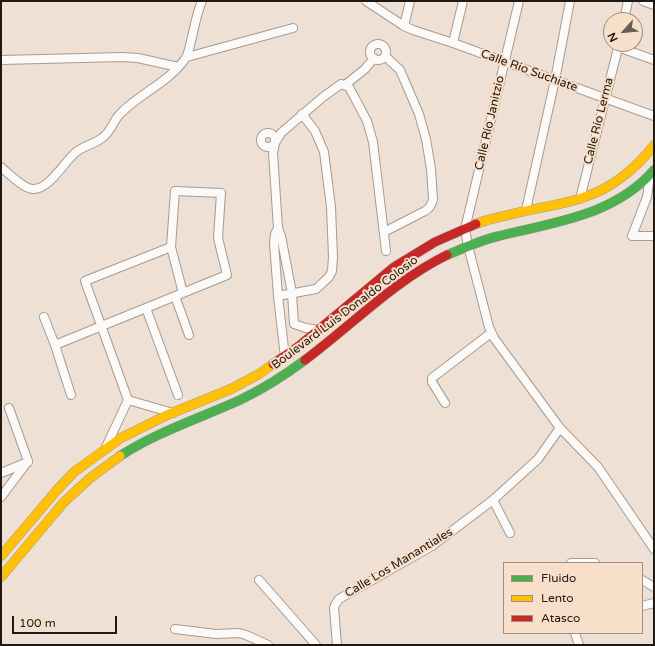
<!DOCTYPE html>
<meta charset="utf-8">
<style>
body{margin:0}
#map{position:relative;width:655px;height:646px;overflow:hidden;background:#eee0d4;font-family:"Varela Round",sans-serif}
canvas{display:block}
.frame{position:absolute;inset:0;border:2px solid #211811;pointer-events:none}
.legend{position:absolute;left:503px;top:562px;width:140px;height:72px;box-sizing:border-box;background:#f8dfc9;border:1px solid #a28f7f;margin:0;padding:5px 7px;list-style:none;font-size:12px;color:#211811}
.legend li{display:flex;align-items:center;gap:8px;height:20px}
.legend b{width:20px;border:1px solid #a28f7f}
.north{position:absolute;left:603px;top:12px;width:40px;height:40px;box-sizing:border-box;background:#f8dfc9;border:1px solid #a28f7f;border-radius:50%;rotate:243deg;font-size:11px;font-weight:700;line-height:16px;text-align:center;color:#211811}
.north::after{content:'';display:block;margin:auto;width:14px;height:18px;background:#695e55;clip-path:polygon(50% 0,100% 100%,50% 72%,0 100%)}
.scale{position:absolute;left:12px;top:616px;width:105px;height:18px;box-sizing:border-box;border:2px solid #211811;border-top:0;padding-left:5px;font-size:12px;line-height:14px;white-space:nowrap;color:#211811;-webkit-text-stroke:3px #f8dfc9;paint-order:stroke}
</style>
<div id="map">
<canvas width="655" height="646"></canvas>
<div class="frame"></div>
<ul class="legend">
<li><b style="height:5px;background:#4caf50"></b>Fluido</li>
<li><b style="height:5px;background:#ffc107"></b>Lento</li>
<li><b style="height:5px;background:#c62828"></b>Atasco</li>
</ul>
<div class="north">N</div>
<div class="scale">100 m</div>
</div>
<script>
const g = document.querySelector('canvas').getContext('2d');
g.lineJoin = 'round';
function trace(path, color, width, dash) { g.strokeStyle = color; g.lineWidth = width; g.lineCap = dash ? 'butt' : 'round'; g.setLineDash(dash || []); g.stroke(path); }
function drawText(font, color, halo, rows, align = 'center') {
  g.font = font + ' "Varela Round",sans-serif'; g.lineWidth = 4; g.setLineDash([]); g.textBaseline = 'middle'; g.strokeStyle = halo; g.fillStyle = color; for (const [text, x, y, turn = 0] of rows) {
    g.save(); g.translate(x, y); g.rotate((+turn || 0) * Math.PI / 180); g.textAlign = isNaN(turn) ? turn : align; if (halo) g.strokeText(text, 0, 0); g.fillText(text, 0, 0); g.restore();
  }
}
const street = new Path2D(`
 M366,1L404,26L413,30L453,43L654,116
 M519,1L465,229L468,246L489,327L494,338L560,428L598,467L654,549
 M643,1L654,5
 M624,20L628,1
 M404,26L410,1
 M453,43L463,1
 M370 52a8 8 0 1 1 16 0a8 8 0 1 1-16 0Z
 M618,47L654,60
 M187,57L293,28
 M1,60L122,57L138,58L178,67
 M345,85L365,69L374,58
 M261 140a7 7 0 1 1 14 0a7 7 0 1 1-14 0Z
 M1,167C8,173 24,189 33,189C49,190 64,162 76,152C84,146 94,144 102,138C111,132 113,121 120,114C140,93 168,83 185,59C188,55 189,49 190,45C194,30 196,15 202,1
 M650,175L647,197L632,236H654
 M580,199L619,44
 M526,210L555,80L570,1
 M278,228L275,234L274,243L278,296L285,357
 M384,232L425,211C430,208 432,205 433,199L431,169L426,139L419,114L400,70L385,56
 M175,296L189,335
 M278,296L316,289L329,277L332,271L333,257L331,207L324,152L315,131L302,114
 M146,308L178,395
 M44,317L55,345L71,395
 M319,330L306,328L294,324L292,293L281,236L278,228L273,153L275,143L281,133L323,97L341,84L349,87L367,121L373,142L386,251
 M55,345L227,275L218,238L221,193L175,191L171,247L183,293
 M128,400L173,413
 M445,403L432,382V378L491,333
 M9,408L28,461
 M106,447L128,400L85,281L171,247
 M1,473L28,462
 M1,497L28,461
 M493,500L510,533
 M571,563H595
 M259,580L316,645
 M642,580L654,587
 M642,606L654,603
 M175,629L216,634L239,633L246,635L268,645
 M575,633L579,645
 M337,645L334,608L335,605L339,599L432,546L493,500L538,459L560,428`);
const fast = new Path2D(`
 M447,255C464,248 481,240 499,236C554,222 614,216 654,170
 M120,456C157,432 200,418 240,400C263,389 285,375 305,360`);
const slow = new Path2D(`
 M476,224C486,220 498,217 509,215C537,207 568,205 595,193C617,184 641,163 654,145
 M1,556L57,490L74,472L121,438L167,415L231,389L259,374L273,364
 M1,577L64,502L89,479L120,456`);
const jam = new Path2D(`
 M305,360C352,325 394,281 447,255
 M273,364L299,346L394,267L435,242L476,224`);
const streetNames = [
 ["Calle Río Suchiate",529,71,20],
 ["Calle Río Lerma",599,121,-76],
 ["Calle Río Janitzio",490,123,-77],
 ["Boulevard Luis Donaldo Colosio",345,313,-37],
 ["Calle Los Manantiales",399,563,-31]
];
trace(street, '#a59b91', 10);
trace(fast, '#a59b91', 10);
trace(slow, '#a59b91', 10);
trace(jam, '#a59b91', 10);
trace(street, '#fcfaf9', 8);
trace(fast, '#4caf50', 9);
trace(slow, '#ffc107', 9);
trace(jam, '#c62828', 9);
drawText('12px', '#211811', '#f8dfc9', streetNames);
</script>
